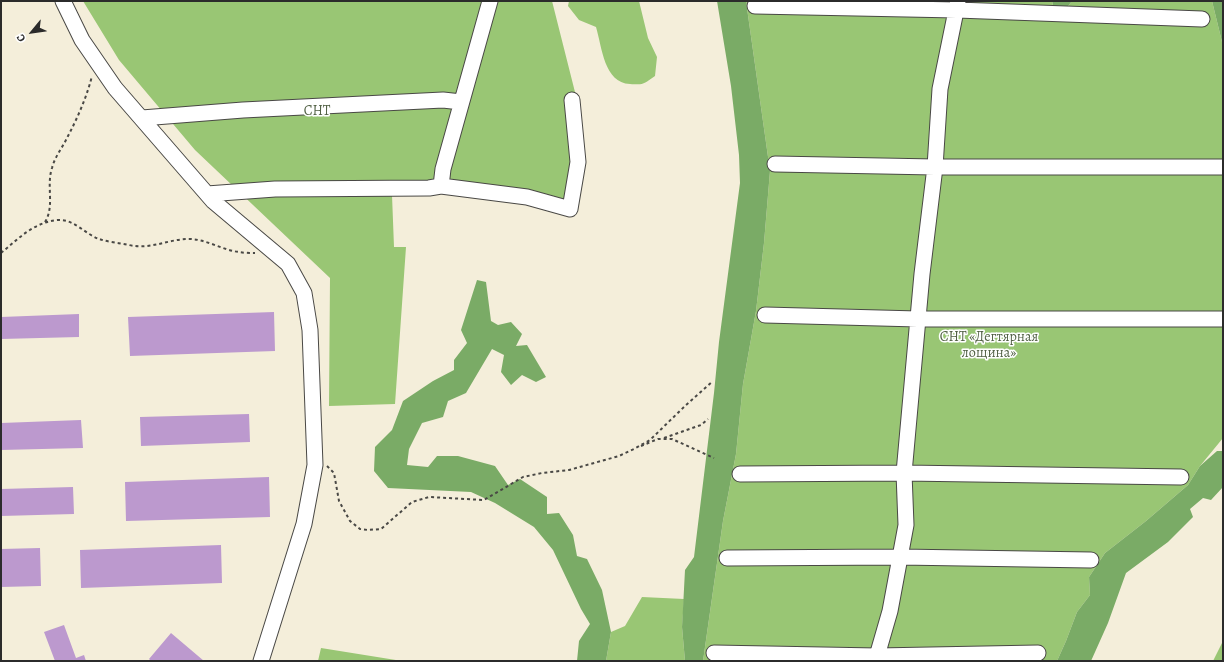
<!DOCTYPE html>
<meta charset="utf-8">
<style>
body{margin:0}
#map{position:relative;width:1224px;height:662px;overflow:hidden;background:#f4eeda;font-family:Alegreya,serif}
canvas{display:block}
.frame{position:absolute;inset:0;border:2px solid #2b2b2b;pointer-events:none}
.north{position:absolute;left:12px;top:12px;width:40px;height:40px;-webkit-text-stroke:3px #fff;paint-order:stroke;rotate:241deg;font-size:11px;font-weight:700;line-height:16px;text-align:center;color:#2b2b2b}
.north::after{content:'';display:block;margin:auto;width:14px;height:18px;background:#2b2b2b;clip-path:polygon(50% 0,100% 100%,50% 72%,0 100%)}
</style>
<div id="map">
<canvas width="1224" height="662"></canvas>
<div class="frame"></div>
<div class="north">С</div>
</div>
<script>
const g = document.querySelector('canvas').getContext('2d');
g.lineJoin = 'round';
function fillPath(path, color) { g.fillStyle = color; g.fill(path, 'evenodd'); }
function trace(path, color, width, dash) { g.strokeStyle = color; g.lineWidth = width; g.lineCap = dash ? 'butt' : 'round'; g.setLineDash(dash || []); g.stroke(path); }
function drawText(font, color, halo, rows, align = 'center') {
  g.font = font + ' Alegreya,serif'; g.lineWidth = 3; g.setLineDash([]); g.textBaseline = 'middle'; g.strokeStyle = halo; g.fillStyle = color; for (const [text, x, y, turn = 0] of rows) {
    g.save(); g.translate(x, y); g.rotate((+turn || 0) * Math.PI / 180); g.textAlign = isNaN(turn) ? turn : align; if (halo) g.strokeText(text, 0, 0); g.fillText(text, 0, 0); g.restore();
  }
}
const green = new Path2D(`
 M83,1H552L578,104L574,214L524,203L442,192L392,195L394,247H406L395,404L329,406L330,278L195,150L119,60Z
 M569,1H639L648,38L657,57L655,76C643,84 645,85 630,84C604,83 602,47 596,27L579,20L568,6Z
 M746,1H1052L1054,10H1065L1072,1H1212L1223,46V438L1200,466L1188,485L1146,521L1105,553L1089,577L1090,595L1077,612L1066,641L1057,661H703L723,521L736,454L743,384L756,311L764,243L770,171Z
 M642,597L684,599L682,627L685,661H606L611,632L625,626Z
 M1223,641V661H1213Z
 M321,648L402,661H318Z`);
const forest = new Path2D(`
 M717,1H746L770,171L764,243L756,311L743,384L736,454L723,521L703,661H685L682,627L685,570L694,557L714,393L719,342L740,183L739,155L731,86Z
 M1052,1H1072L1065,10H1054Z
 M1212,1H1223V46Z
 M477,280L486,282L491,321L498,325L511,322L522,334L516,346L527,345L546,377L536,382L522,375L511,385L501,372L504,355L492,349L466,393L448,401L443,417L422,423L409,449L407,465L428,467L437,456H458L495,466L508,485L520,479L547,497V514L559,513L573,535L577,556L587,559L602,590L611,632L606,661H577L579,641L590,624L581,609L553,550L534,527L495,503L471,492L388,488L374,471L375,447L392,430L403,401L433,381L454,370V360L467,343L461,330Z
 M1217,451H1223V487L1211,500L1203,498L1190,509L1193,517L1168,542L1126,573L1108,623L1091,661H1057L1066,641L1077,612L1090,595L1089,577L1105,553L1146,521L1188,485L1200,466Z`);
const building = new Path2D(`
 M274,312L275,351L130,356L128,317Z
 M79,314V337L1,339V317Z
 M249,414L250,442L141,446L140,417Z
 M81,420L83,448L1,450V423Z
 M269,477L270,517L126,521L125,482Z
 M73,487L74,514L1,516V489Z
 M221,545L222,583L81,588L80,550Z
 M40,548L41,586L1,587V549Z
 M64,625L76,658L84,655L86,661H55L44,632Z
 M171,633L204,661H151L149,659Z`);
const path = new Path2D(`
 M45,222C55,206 46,186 52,168C55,156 63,147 68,136C78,117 87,96 92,76
 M1,253C18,239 34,222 58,220C74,219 85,234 99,239C108,242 119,243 129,245C151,250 168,239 189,239C206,239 222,250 239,252C244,253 250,253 255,253
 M664,438L701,425L708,419
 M641,446L658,439H672L714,458
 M327,466L334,473L339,501L350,521L360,529L368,530L381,529L412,502L429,497L484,500L523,477L542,473L569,470L619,456L634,449L650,440L686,405L713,381`);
const minor = new Path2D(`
 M63,1L82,40L115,88L213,201L288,264L304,293L310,330L315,465L304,524L261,661
 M755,6L957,10L1202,19
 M142,118L243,110L443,100L461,102
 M775,164L935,167H1223
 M441,186L443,169L490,1
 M207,194L275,189L429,188L441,186L527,197L570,209L578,162L572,100
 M765,315L918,319H1223
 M740,474L904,473L1181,477
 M727,558L900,557L1091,560
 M714,653L877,656L1038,653
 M872,661L877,656L890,611L906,525L904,473L922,274L935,167L940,89L958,1`);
const parkNames = [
 ["СНТ",317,112],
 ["СНТ «Дегтярная",989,338],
 ["лощина»",989,354]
];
fillPath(green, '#99c674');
fillPath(forest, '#7aab66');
fillPath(building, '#bc99ce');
trace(minor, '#494845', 17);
trace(path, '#494845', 2, [3, 3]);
trace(minor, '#fff', 15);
drawText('14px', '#526145', '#fff', parkNames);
</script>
